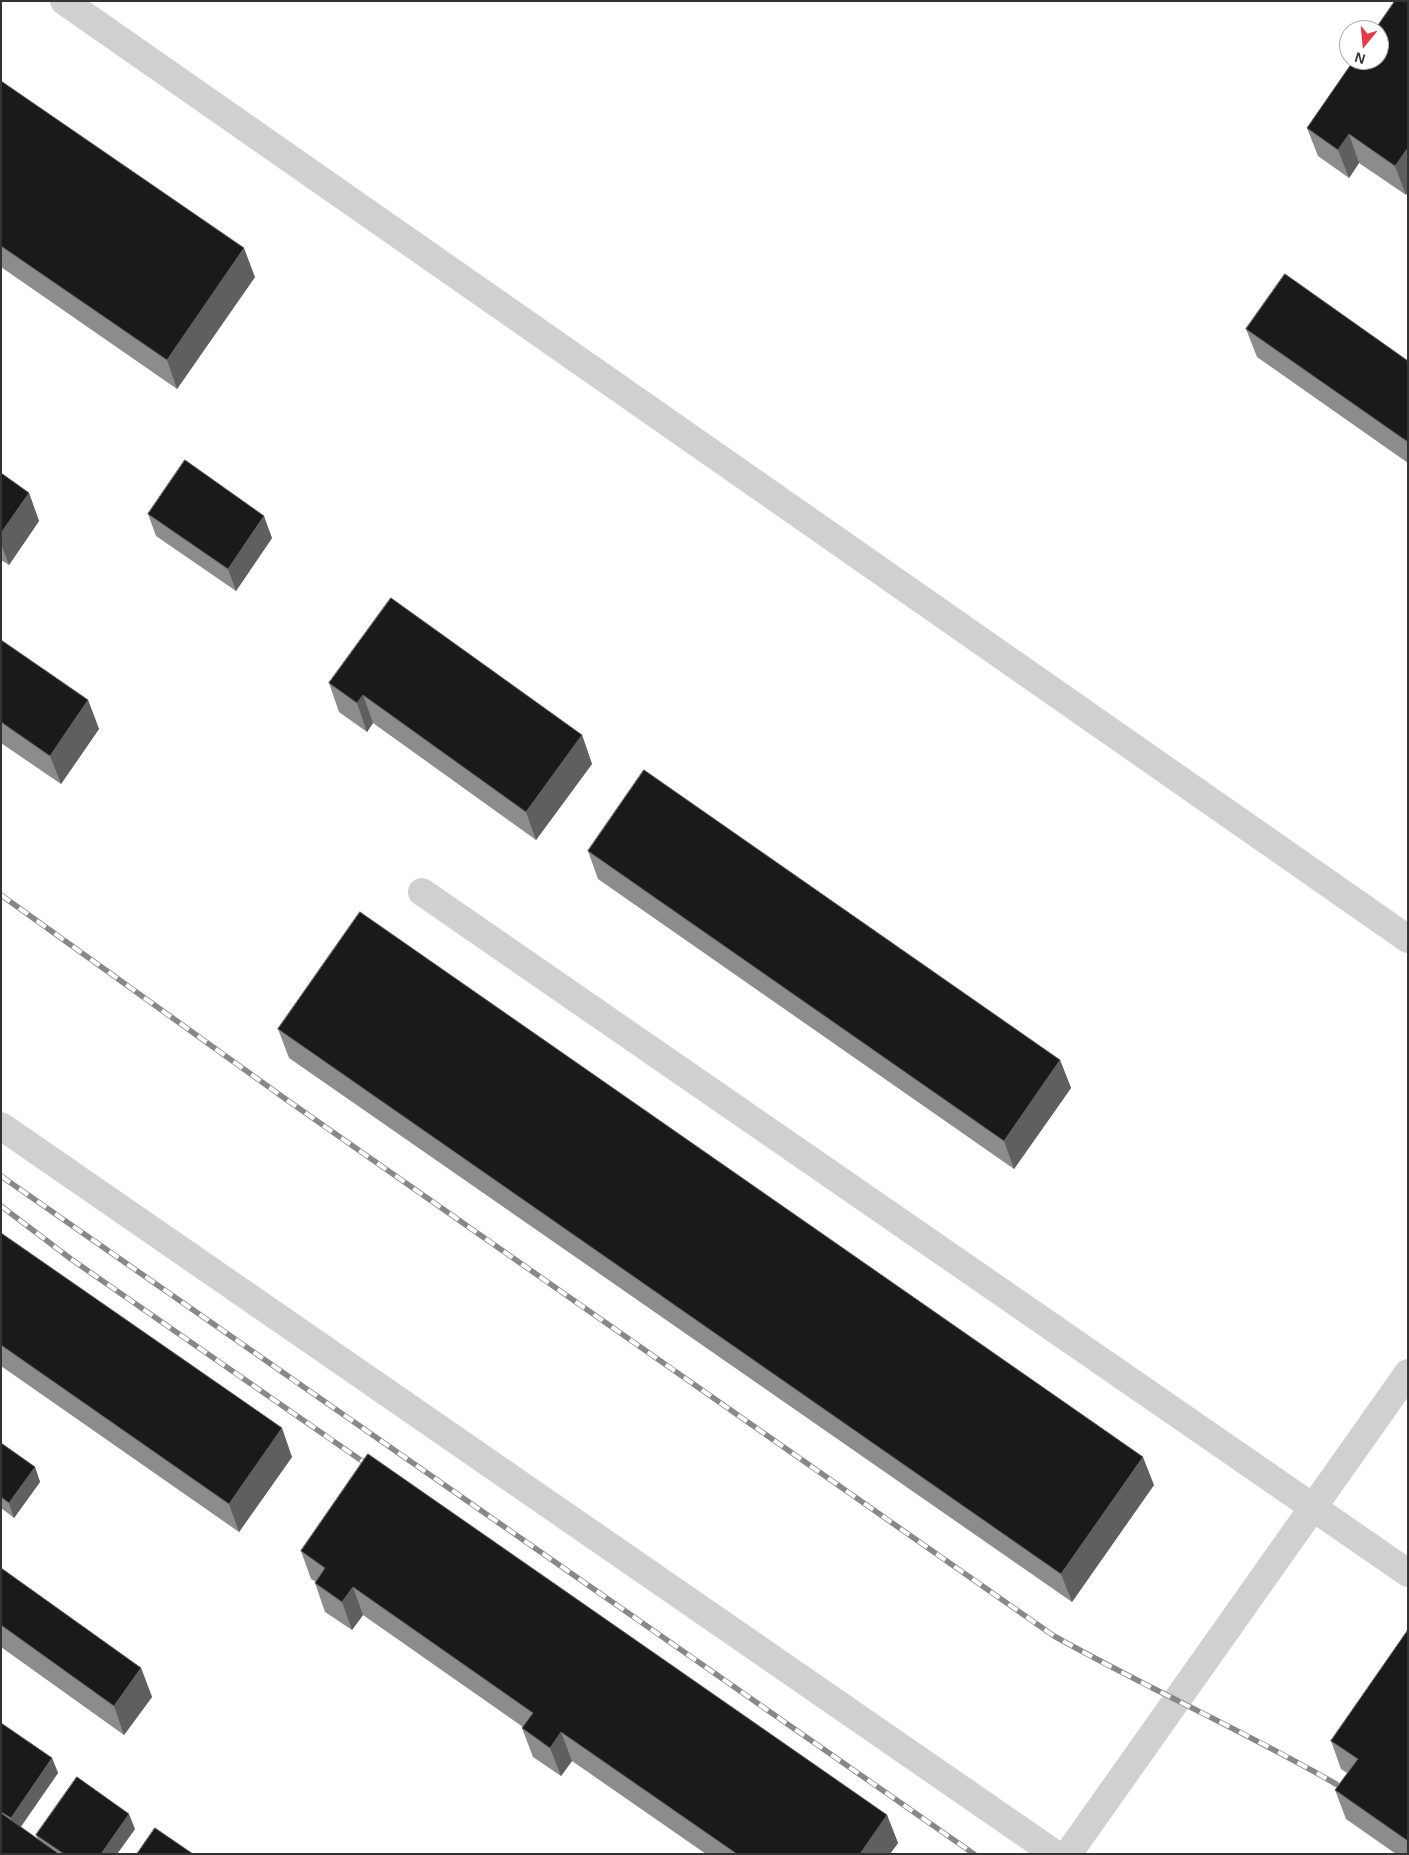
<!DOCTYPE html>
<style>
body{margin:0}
#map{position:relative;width:1409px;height:1855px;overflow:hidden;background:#fff;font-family:Arial,sans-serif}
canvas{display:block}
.frame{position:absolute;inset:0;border:2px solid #333;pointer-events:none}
.north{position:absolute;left:1339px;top:20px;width:50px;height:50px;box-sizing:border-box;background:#fff;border:1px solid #adadad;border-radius:50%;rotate:197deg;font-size:14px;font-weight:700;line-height:20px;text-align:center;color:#333}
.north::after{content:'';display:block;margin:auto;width:18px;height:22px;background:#e63946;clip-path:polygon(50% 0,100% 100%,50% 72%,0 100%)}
</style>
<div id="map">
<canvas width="1409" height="1855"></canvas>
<div class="frame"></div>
<div class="north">N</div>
</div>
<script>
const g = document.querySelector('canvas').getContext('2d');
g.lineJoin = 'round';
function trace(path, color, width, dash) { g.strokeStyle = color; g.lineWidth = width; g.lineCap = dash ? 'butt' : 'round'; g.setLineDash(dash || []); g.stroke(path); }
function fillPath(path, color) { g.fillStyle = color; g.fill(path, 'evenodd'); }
const minor = new Path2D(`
 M64,1L1408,939
 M422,892L1408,1573
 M1,1126L1055,1854
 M1068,1854L1408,1373`);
const rail = new Path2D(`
 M1,895L287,1100L1054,1636C1147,1688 1244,1731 1336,1784
 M1,1176L974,1854
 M1,1206L71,1259L375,1470`);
const wall = new Path2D(`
 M1395,1L1406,195L1359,163L1349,178L1318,156L1307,128Z
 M1,81L255,277L177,389L1,267Z
 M1246,329L1408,361V463L1257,357Z
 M1,473L29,493L39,521L9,565L1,560Z
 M148,514L272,538L236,591L156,536Z
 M1,640L88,700L99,729L61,784L1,743Z
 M329,683L582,735L592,764L536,840L373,723L367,732L339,712Z
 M588,851L1060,1060L1071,1088L1014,1169L598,879Z
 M278,1029L1154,1485L1072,1602L289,1058Z
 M1,1233L292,1457L239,1532L1,1366Z
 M1,1443L35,1467L40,1482L14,1518L1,1508Z
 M301,1551L887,1815L898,1843L890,1854H706L572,1761L561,1776L533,1757L522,1728L523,1727L363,1615L352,1630L325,1612L315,1583L316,1582L311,1579Z
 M1,1568L141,1668L152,1697L124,1735L1,1647Z
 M1408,1630V1854H1396L1346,1819L1335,1790L1347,1773L1341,1769L1331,1741Z
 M1,1723L52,1758L58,1773L21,1827L38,1839L36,1835L135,1829L117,1854H1Z`);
const shadedWall = new Path2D(`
 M1349,134L1359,163L1349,178L1338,150Z
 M1408,148V192L1406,195L1395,166Z
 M244,248L255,277L177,389L167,360Z
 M29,493L39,521L9,565L1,544V533Z
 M264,516L272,538L236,591L228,569Z
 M363,695L373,723L367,732L357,703Z
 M88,700L99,729L61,784L50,756Z
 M582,735L592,764L536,840L526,812Z
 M1060,1060L1071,1088L1014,1169L1004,1141Z
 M282,1428L292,1457L239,1532L229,1504Z
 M1143,1457L1154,1485L1072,1602L1061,1574Z
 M35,1467L40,1482L14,1518L9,1503Z
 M353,1587L363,1615L352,1630L342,1602Z
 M141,1668L152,1697L124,1735L114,1706Z
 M561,1732L572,1761L561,1776L550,1748Z
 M52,1758L58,1773L16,1833L11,1818Z
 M129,1814L135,1829L117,1854H101Z
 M887,1815L898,1843L890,1854H860Z`);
const building = new Path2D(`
 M1395,1H1408V148L1395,166L1349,134L1338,150L1307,128L1354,60H1379V30H1375Z
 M1,81L244,248L167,360L1,246Z
 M1285,274L1408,361V442L1246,329Z
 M185,460L264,516L228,569L148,514Z
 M1,473L29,493L1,533Z
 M391,598L582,735L526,812L363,695L357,703L329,683Z
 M1,640L88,700L50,756L1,722Z
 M644,770L1060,1060L1004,1141L588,851Z
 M360,912L1143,1457L1061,1574L278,1029Z
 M1,1233L282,1428L229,1504L1,1345Z
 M1,1443L35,1467L9,1503L1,1497Z
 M368,1454L887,1815L860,1854H737L561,1732L550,1748L522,1728L533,1713L353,1587L342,1602L315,1583L325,1568L301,1551Z
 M1,1568L141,1668L114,1706L1,1625Z
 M1408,1630V1841L1335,1790L1358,1759L1331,1741Z
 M1,1723L52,1758L11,1818L1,1812Z
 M77,1777L129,1814L101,1854H64L36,1835Z
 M1,1813L59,1854H1Z
 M155,1828L193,1854H137Z`);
trace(minor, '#d0d0d0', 28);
trace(rail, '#888', 5.5);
trace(rail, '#fff', 4, [11]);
fillPath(wall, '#8c8c8c');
fillPath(shadedWall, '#5f5f5f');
fillPath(building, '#1a1a1a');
trace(building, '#5f5f5f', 1);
</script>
